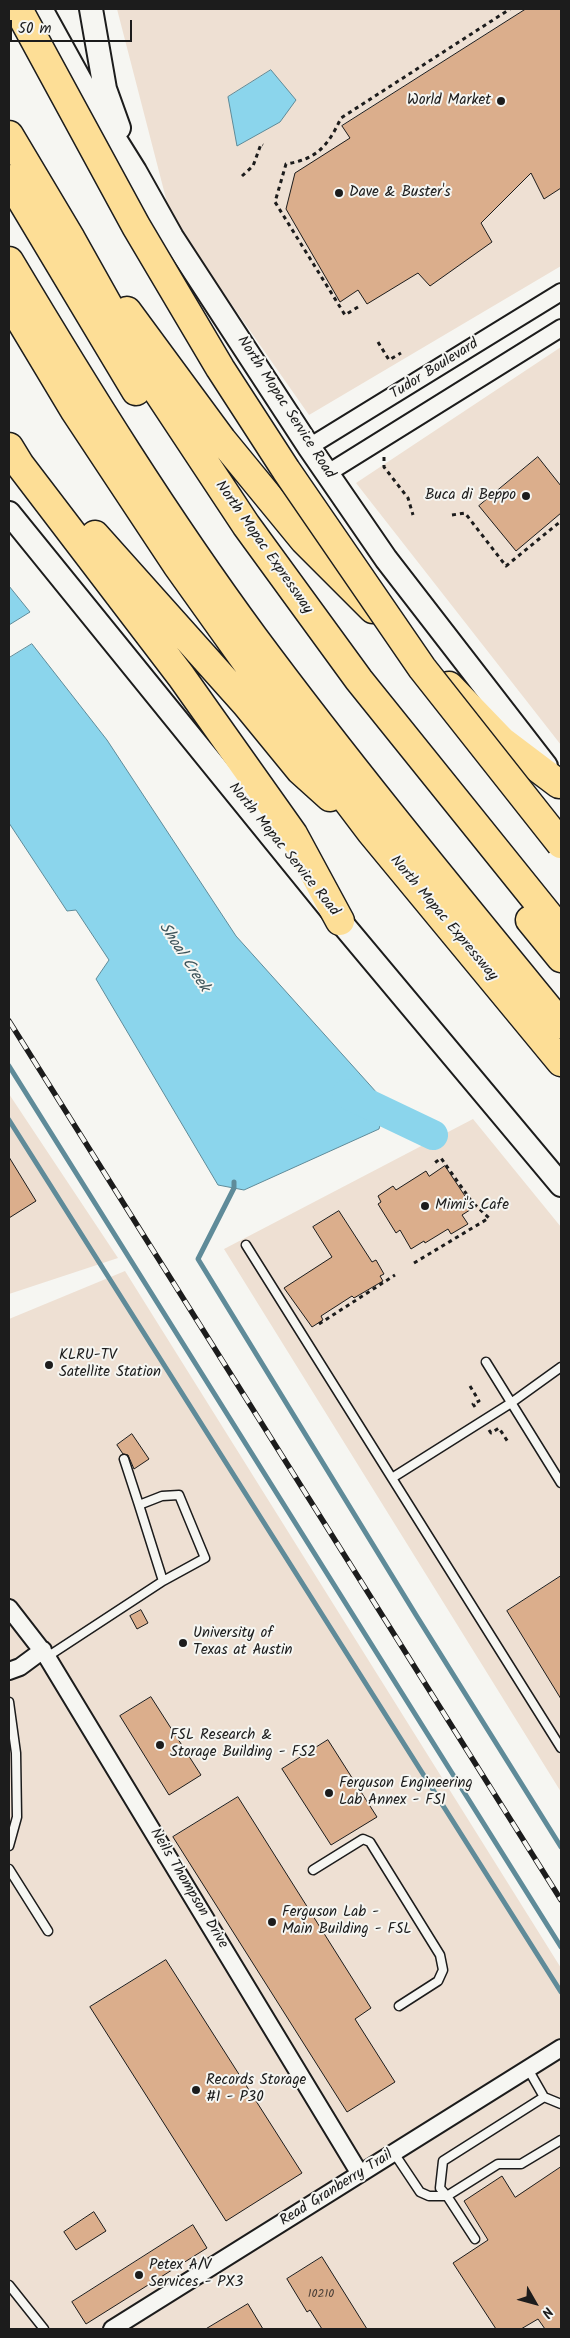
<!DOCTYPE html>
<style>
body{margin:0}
#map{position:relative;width:570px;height:2338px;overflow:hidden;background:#f6f6f2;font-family:Kalam,sans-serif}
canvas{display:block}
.frame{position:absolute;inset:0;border:10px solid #1c1c1c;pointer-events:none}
.north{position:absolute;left:510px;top:2278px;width:50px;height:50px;-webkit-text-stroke:4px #f6f6f2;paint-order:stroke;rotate:128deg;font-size:14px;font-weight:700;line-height:20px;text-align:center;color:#1c1c1c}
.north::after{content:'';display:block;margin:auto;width:18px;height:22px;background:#1c1c1c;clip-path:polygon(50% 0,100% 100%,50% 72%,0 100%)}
.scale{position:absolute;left:10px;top:20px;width:122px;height:22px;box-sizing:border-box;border:2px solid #1c1c1c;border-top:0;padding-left:6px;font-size:15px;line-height:18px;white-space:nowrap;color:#1c1c1c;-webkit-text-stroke:4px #f6f6f2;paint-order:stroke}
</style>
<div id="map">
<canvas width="570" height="2338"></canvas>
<div class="frame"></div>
<div class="north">N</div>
<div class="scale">50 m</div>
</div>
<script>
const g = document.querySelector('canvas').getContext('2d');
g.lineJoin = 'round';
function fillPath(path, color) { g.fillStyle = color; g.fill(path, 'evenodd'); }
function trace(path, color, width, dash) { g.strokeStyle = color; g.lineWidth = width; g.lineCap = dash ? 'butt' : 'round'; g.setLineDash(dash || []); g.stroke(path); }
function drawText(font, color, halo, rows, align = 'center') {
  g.font = font + ' Kalam,sans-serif'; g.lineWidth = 4; g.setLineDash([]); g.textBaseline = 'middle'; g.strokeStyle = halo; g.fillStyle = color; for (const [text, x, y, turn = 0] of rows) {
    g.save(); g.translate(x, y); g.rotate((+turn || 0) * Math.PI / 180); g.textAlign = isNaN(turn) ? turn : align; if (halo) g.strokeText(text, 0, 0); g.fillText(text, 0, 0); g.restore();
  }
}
const built = new Path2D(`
 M117,9H561V266L309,415L171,218Z
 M561,347V745L356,483Z
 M9,1094L118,1258L9,1294Z
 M473,1119L561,1227V1792L224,1249Z
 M125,1271L561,1968V2329H9V1319Z`);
const water = new Path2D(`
 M271,70L296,100L280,122L237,146L228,97Z
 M9,586L30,612L9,625Z
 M32,644L107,740L236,936L386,1103L379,1129L244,1190L218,1185L96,979L109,960L76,910L67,911L9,823V658Z`);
const stream = new Path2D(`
 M9,1066L561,1947
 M9,1120L561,1992
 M234,1182V1188L198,1259L416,1615L561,1847`);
const river = new Path2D(`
 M347,1094L433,1135`);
const building = new Path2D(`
 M526,9H561V188L544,199L531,173L481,223L492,242L430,286L418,273L367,304L358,290L340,302L286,209L295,173L350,138L342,126Z
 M538,457L561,486V513L516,551L479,506Z
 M9,1157L36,1201L9,1218Z
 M445,1166L473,1208L462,1215L468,1224L451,1234L448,1229L425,1243L424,1241L411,1249L400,1230L396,1233L378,1204L381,1202L378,1196L393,1186L396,1190L426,1171L429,1176Z
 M339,1211L372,1262L376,1260L384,1274L380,1276L383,1281L354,1298L352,1296L321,1316L323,1320L312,1327L284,1288L332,1257L313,1227Z
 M132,1434L149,1459L134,1469L128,1455L123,1454L117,1445Z
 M561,1576V1699L507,1611Z
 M141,1610L148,1623L137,1629L130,1616Z
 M151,1697L201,1775L169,1795L120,1716Z
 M328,1740L377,1817L331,1845L282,1769Z
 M238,1797L371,2008L355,2019L395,2082L347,2112L173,1837Z
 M166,1960L302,2173L226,2221L90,2007Z
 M561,2167V2329H545L538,2319L521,2329H496L453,2263L488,2240L464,2201L502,2176L515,2197Z
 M94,2212L106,2231L76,2250L64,2232Z
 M193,2225L207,2248L86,2324L72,2302Z
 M322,2257L367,2329H322L310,2310L307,2312L287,2279Z
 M248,2304L263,2329H206Z`);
const path = new Path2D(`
 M242,176L253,166L261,144L263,145
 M358,307L345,315L275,202L286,164C317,159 328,146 341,118L510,9
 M378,342L389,360L401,353
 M384,457V467L408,498L413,515
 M452,515L465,513L506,566L561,521
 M414,1263L489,1218L472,1202L441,1158L432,1165
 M319,1324L395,1275
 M470,1386L479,1401L473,1404L475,1407
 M489,1430L491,1433L499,1428L508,1442`);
const service = new Path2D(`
 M246,1245L561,1748
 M486,1362L561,1483
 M392,1478L511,1403L561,1367
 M139,1505L163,1581
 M47,1657L163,1581L205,1558L179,1495L162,1496L139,1505L124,1459
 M9,1702L16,1753L17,1817L9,1846
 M9,1869L48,1931
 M313,1870L363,1839L370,1842L440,1955L443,1970L438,1981L399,2006
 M528,2069L544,2097L561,2104
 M544,2097L443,2161L440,2188L447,2196L498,2164H521L561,2140
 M394,2153L420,2192L429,2196H447L475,2239
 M9,2285L44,2329`);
const minor = new Path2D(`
 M309,447L561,292
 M328,473L561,328
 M9,1608L47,1657L360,2174
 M9,1671L20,1667L43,1650
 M112,2329L561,2048`);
const secondary = new Path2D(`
 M41,9L95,107L135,171L172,237L309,447L386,559L546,766
 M91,9L105,89L119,128
 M9,513L340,921L561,1185`);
const motorway = new Path2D(`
 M9,135L71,239L150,380L246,525L359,680L561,931
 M9,179L136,391
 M9,261C86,390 165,517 254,638C352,770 457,897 561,1024
 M9,301L75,411L177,565L312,754L371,832L561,1062
 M127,311L222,440L304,540L373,609
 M9,447L20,465L181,676L293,834L340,921
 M95,535L246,704L300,770L330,797
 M449,686L502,741L559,784
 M530,920L561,958`);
const rail = new Path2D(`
 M9,1021L561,1900`);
const motorwayBridge = new Path2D(`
 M18,9L136,226L220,368L286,470L422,668L561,844`);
const markers = [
 [501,101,5,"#1c1c1c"],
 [339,193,5,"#1c1c1c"],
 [526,496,5,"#1c1c1c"],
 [425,1206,5,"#1c1c1c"],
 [49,1365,5,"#1c1c1c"],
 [183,1643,5,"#1c1c1c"],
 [160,1745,5,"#1c1c1c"],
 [329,1793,5,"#1c1c1c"],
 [272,1922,5,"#1c1c1c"],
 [196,2090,5,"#1c1c1c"],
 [139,2275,5,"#1c1c1c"]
];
const numberNames = [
 ["10210",321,2295]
];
const poiNames = [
 ["World Market",491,101,"right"],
 ["Dave & Buster's",349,193],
 ["Buca di Beppo",516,496,"right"],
 ["Mimi's Cafe",435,1206],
 ["KLRU-TV",59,1356],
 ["Satellite Station",59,1373],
 ["University of",193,1634],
 ["Texas at Austin",193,1651],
 ["FSL Research &",170,1736],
 ["Storage Building - FS2",170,1753],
 ["Ferguson Engineering",339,1784],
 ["Lab Annex - FS1",339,1801],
 ["Ferguson Lab -",282,1913],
 ["Main Building - FSL",282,1930],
 ["Records Storage",206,2081],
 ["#1 - P30",206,2098],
 ["Petex A/V",149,2266],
 ["Services - PX3",149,2283]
];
const streetNames = [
 ["Tudor Boulevard",435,370,-32],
 ["North Mopac Service Road",285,408,57],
 ["North Mopac Expressway",263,548,55],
 ["North Mopac Service Road",283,850,51],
 ["North Mopac Expressway",443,919,50],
 ["Neils Thompson Drive",188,1889,59],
 ["Read Granberry Trail",337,2189,-32]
];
const waterNames = [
 ["Shoal Creek",183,958,57]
];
fillPath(built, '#eee0d3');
fillPath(water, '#8bd5ec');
trace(water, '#5f8b99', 1);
trace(stream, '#5f8b99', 5);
trace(river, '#8bd5ec', 30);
fillPath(building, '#dbae8c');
trace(building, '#1c1c1c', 1);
trace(service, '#1c1c1c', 11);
trace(minor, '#1c1c1c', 20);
trace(secondary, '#1c1c1c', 26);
trace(motorway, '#1c1c1c', 31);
trace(path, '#1c1c1c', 3, [4, 4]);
trace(service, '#f6f6f2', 8);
trace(minor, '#f6f6f2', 16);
trace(secondary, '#f6f6f2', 22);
trace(motorway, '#fdde96', 28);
trace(rail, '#1c1c1c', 5.5);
trace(rail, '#f6f6f2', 4, [11]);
trace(motorwayBridge, '#1c1c1c', 31, []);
trace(motorwayBridge, '#fdde96', 28);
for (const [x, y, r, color] of markers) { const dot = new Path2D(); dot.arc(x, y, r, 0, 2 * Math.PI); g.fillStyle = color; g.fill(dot); trace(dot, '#f6f6f2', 2); }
drawText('12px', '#4c4038', null, numberNames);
drawText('15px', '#1c1c1c', '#f6f6f2', poiNames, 'left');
drawText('15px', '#1c1c1c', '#f6f6f2', streetNames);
drawText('italic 16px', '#3d545a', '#f6f6f2', waterNames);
</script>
